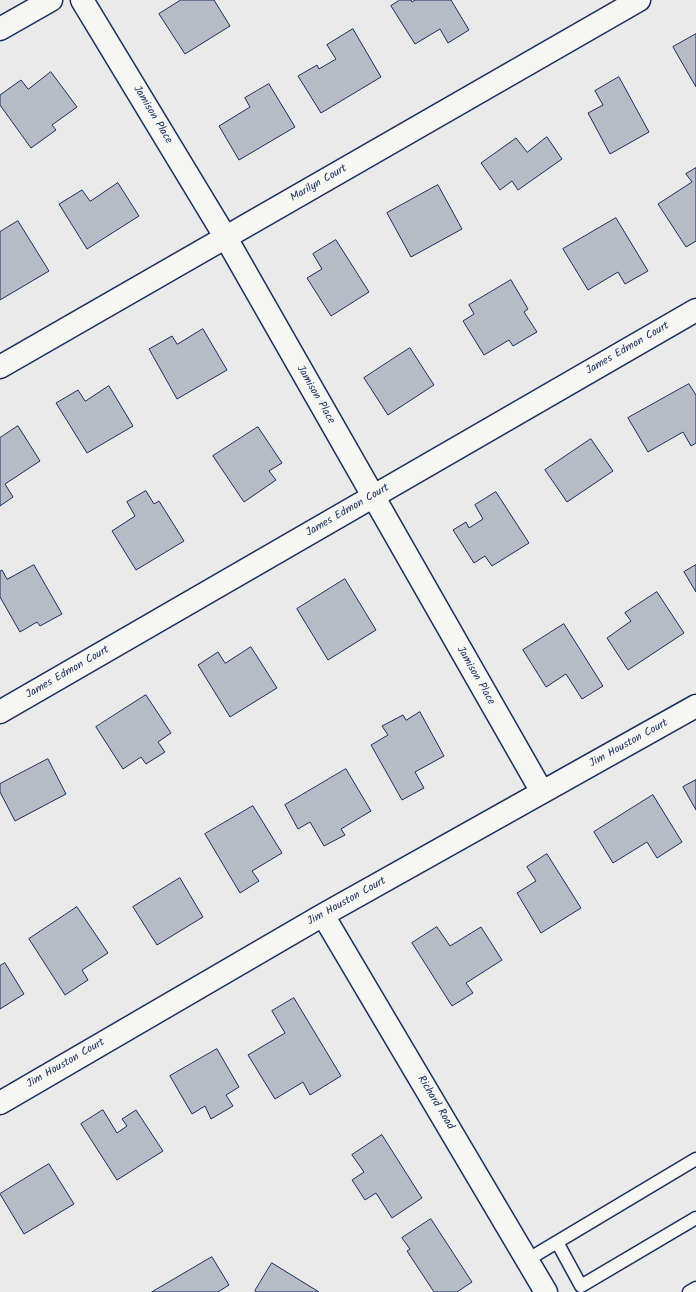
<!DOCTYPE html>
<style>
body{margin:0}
canvas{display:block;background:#e9eae9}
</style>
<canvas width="696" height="1292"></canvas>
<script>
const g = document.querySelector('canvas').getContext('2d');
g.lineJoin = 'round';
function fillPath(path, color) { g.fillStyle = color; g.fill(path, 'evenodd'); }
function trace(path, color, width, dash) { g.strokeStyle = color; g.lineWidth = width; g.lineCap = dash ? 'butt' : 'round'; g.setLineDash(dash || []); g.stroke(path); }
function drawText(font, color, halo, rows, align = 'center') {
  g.font = font + ' Kalam,sans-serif'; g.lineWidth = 3; g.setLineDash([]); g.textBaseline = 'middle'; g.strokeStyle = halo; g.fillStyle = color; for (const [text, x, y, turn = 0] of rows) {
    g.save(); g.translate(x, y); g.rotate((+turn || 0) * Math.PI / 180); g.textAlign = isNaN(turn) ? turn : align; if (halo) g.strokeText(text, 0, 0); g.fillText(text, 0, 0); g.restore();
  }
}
const building = new Path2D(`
 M181,0H214L230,26L185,54L159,14Z
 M400,0H411L412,2L415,0H451L469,30L448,43L440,29L415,44L391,6Z
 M353,29L381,77L321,113L298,76L317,65L319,69L336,59L327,45Z
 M696,34V87L673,47Z
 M51,72L77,107L52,125L56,130L31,148L0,105V95L21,80L28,89Z
 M619,77L649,132L610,154L588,113L603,105L595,91Z
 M269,84L295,127L239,160L219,126L250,107L245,98Z
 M547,137L562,159L518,190L512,181L500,190L481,163L516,138L527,152Z
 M696,168V241L686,247L658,204L692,182L686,174Z
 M118,183L139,216L87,249L59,204L82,190L90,201Z
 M438,185L462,229L411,257L387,213Z
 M616,218L648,271L625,284L618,272L588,290L563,249Z
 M18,221L49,271L0,300V232Z
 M336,240L369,292L331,316L307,278L322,269L313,254Z
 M511,280L528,309L524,312L537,332L513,346L509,340L484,355L463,321L474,314L469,305Z
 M203,329L227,370L177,399L149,349L172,336L177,344Z
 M410,348L434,385L388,415L364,378Z
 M689,384L696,395V443L691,446L683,432L648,452L628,418Z
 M109,386L133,426L87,453L56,403L78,390L85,401Z
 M18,426L40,461L5,484L13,497L0,506V438Z
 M258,427L282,463L269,471L276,480L244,502L213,456Z
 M591,439L613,471L567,502L545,470Z
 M146,491L154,504L159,501L184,541L136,570L112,531L135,516L127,502Z
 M496,492L529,543L492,566L485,556L474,563L453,530L466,522L469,528L483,519L475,505Z
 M34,565L62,614L40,626L37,622L20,632L0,597V571L2,570L7,579Z
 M696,565V592L684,572Z
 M345,579L376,630L328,660L297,609Z
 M657,592L684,633L628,670L607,638L631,621L625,613Z
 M564,624L603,686L582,699L566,674L546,687L523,650Z
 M251,647L277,688L230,717L198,665L218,652L225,663Z
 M146,695L171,733L158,742L165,752L146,764L141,757L123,769L96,727Z
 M420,712L444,756L415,772L424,788L402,800L371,745L388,735L382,726L403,715L406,720Z
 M48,759L66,794L15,821L0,792V784Z
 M346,769L371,811L341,829L345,835L324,846L310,822L298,829L285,805Z
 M696,780V810L683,787Z
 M653,795L682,842L657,858L647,842L613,863L594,832Z
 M253,806L282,853L252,871L259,881L240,893L205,834Z
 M547,854L581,908L541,933L517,893L536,881L527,867Z
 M180,878L203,917L157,945L133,907Z
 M77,907L108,953L82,970L88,980L65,995L29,939Z
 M437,927L450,946L481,927L502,960L466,983L473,993L452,1006L412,943Z
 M5,963L24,994L0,1009V966Z
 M294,998L341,1076L310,1095L303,1082L275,1099L248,1055L285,1033L272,1011Z
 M217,1049L239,1087L226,1095L233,1106L211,1119L205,1106L192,1114L170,1076Z
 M103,1110L117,1133L127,1126L122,1119L136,1110L163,1151L117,1180L81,1124Z
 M382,1135L422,1198L392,1218L376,1193L365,1200L352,1180L364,1172L352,1155Z
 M49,1164L74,1204L24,1234L0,1194Z
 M431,1219L472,1282L457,1292H434L407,1251L410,1249L402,1238Z
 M212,1257L229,1285L218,1292H152Z
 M272,1263L319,1292H257L255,1291Z`);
const service = new Path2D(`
 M557,1242L581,1286L696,1218
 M527,1260L696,1159
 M689,1292L696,1288`);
const minor = new Path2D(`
 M82,0L226,238L542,792
 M0,29L51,0
 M0,367L639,0
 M0,712L696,310
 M323,915L546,1292
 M0,1103L323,915L696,706`);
const streetNames = [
 ["Jamison Place",152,115,59],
 ["Marilyn Court",319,184,-30],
 ["James Edmon Court",628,349,-30],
 ["Jamison Place",315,395,60],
 ["James Edmon Court",348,511,-30],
 ["James Edmon Court",68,673,-30],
 ["Jamison Place",475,676,60],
 ["Jim Houston Court",629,744,-29],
 ["Jim Houston Court",347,902,-29],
 ["Jim Houston Court",66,1064,-30],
 ["Richard Road",435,1103,59]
];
fillPath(building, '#b6bbc6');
trace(building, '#1b2f5e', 1);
trace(service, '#1b2f5e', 15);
trace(minor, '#1b2f5e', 25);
trace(service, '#f6f6f2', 12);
trace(minor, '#f6f6f2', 22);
drawText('11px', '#1b2f5e', '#f6f6f2', streetNames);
</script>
